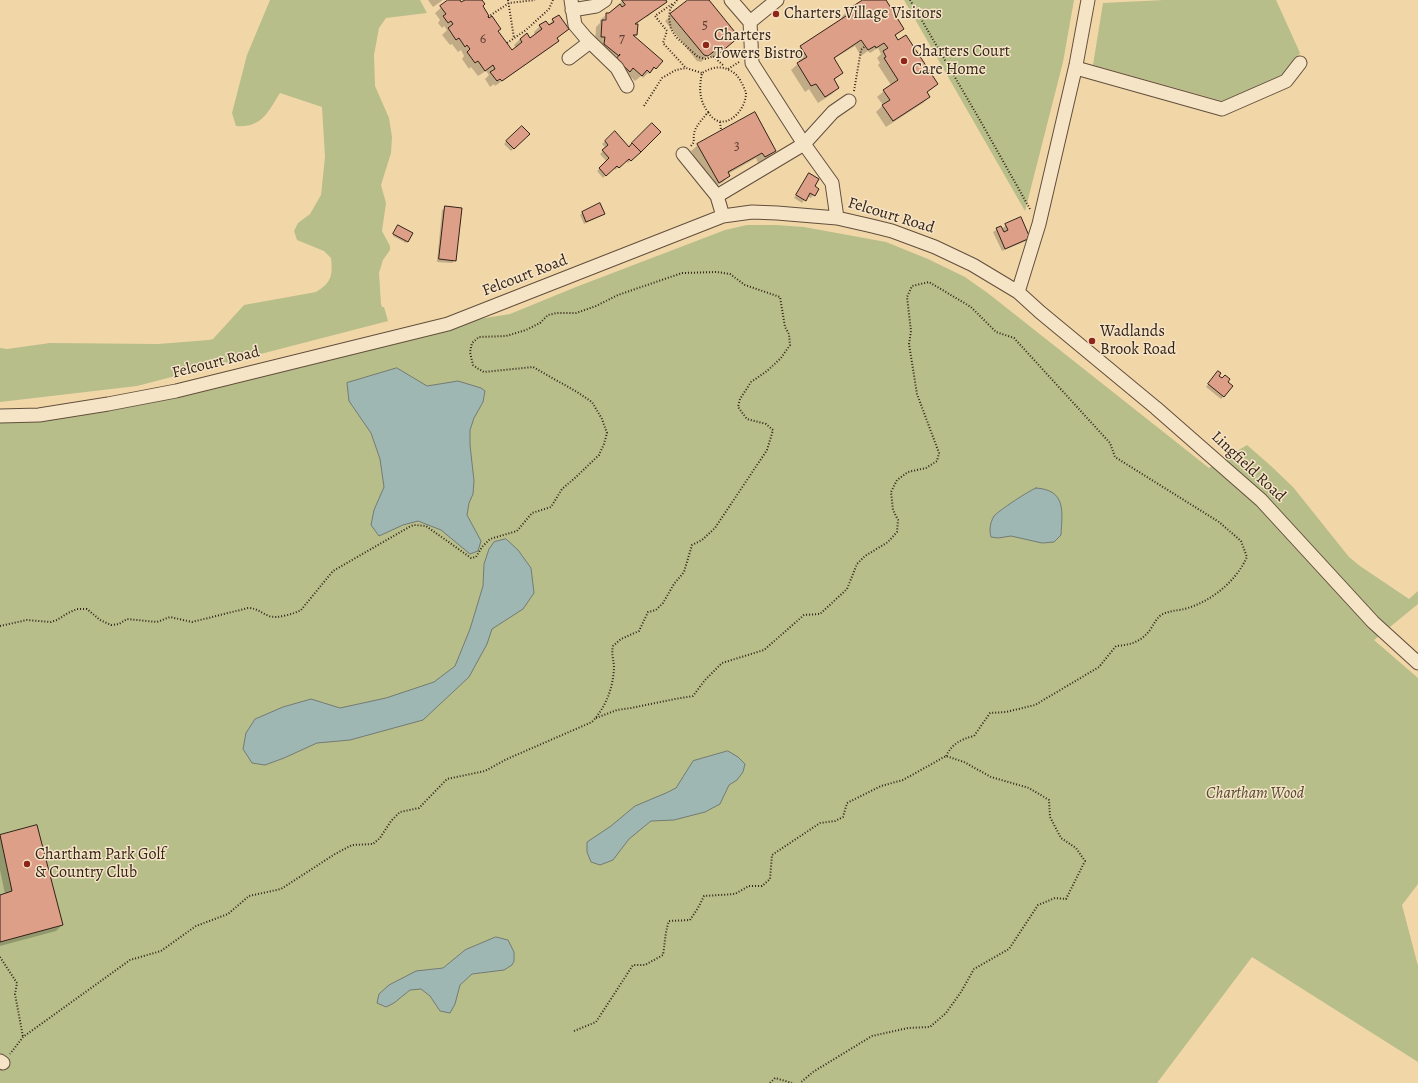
<!DOCTYPE html>
<style>
body{margin:0}
canvas{display:block;background:#f1d6a8}
</style>
<canvas width="1418" height="1083"></canvas>
<script>
const g = document.querySelector('canvas').getContext('2d');
g.lineJoin = 'round';
function fillPath(path, color) { g.fillStyle = color; g.fill(path, 'evenodd'); }
function trace(path, color, width, dash) { g.strokeStyle = color; g.lineWidth = width; g.lineCap = dash ? 'butt' : 'round'; g.setLineDash(dash || []); g.stroke(path); }
function drawText(font, color, halo, rows, align = 'center') {
  g.font = font + ' Alegreya,serif'; g.lineWidth = 3; g.setLineDash([]); g.textBaseline = 'middle'; g.strokeStyle = halo; g.fillStyle = color; for (const [text, x, y, turn = 0] of rows) {
    g.save(); g.translate(x, y); g.rotate((+turn || 0) * Math.PI / 180); g.textAlign = isNaN(turn) ? turn : align; if (halo) g.strokeText(text, 0, 0); g.fillText(text, 0, 0); g.restore();
  }
}
const green = new Path2D(`
 M270,0H420L427,13L386,18L379,28L374,55L375,86L389,118L392,137L391,153L381,185L386,203L382,231L390,246V250L383,260L379,273L381,304L382,307H384L388,321L137,386L0,402V348L7,349L50,343L158,344L209,340L213,339L244,305L316,292C331,283 333,276 331,258L324,251L297,240L294,231L298,223L310,214L321,195L325,157L322,107L280,93C268,112 262,128 236,126L232,113L247,55Z
 M904,0H1074L1063,62L1025,211Z
 M1164,0H1276L1300,53L1285,73L1246,95L1226,102L1093,65L1103,3Z
 M747,225H776L804,227L886,242L928,259L965,277L989,294L1209,468L1247,445L1271,466L1293,487L1349,557L1360,566L1409,599L1418,591V604L1374,640L1418,678V884L1402,905L1418,966V1062L1252,957L1157,1083H0V416L39,415L448,324L510,314L576,287L725,230Z`);
const water = new Path2D(`
 M397,368L427,386L458,381L481,388L485,391L483,402L474,418L470,430V445L474,481L473,494L469,503L467,515L481,541L478,551L470,554L441,530L418,521L403,525L379,536L371,525L374,510L384,487L380,459L371,433L349,401L347,383Z
 M1036,488C1067,490 1062,512 1061,535L1054,542L1042,543L1011,536L998,538L991,537C989,530 990,523 994,516C998,511 1030,490 1036,488Z
 M506,539L518,550L531,568L534,593L523,609L492,629L487,644L469,677L423,720L350,740L317,743L284,758L265,765L252,763L243,749L246,733L255,719L283,707L311,699L340,708L386,698L434,682L455,666L470,629L483,586L484,564L489,549L494,542Z
 M728,751L738,757L745,764L743,772L737,780L729,785L720,804L705,812L674,820L651,821L629,839L613,860L600,865L591,862L587,852V842L611,826L635,806L666,793L676,788L693,761Z
 M496,937L508,940L514,952V961L512,965L504,970L472,974L460,985L455,1004L450,1013L440,1011L430,996L421,989L410,990L394,1003L386,1007L377,1003L379,994L389,985L416,971L443,968L465,950Z`);
const shadow = new Path2D(`
 M428,0H443L433,7Z
 M450,0H459L461,4L466,0H481L482,7L487,17L511,51L516,48L514,45L520,39L526,35L529,39L535,35L534,32L540,26L548,25L553,20L567,29L556,39L558,41L551,47L495,86L494,84L490,87L485,79L489,75L486,71L478,76L471,67L469,69L462,59L464,56L461,50L458,52L452,44L450,45L442,35L447,30L444,26L442,28L438,23L440,20L435,13Z
 M623,0H664L665,2L647,17L646,16L634,25L636,35L634,37L662,61L649,74L648,73L643,78L641,76L635,81L595,43L596,27L600,23V20L607,14H609L617,8L616,7ZM607,14L606,25H604L605,16Z
 M689,0H707L738,37L713,58L710,54L701,62L697,61L665,21Z
 M865,0H885L903,29L895,36L937,84L926,93L929,97L923,103L886,127L876,112L883,105L877,97L891,85L878,65L880,63L877,58L881,54L878,48L870,53L868,51L861,56L855,46L833,59L842,73L833,81L838,88L832,94L818,103L809,89L805,92L791,70L800,62L794,53L801,47L842,20L841,18L847,11Z
 M522,127L529,134L511,151L504,144Z
 M659,132L628,163L626,161L615,170L614,168L603,178L597,171L607,162L600,154L606,148L602,144L615,133L629,148Z
 M698,145L775,150L769,157L758,163L756,158L728,174L729,176L723,182L712,188L691,151Z
 M809,174L814,187L818,189L811,198L807,196L802,203L794,198Z
 M445,208L455,260L452,263L437,262L442,210Z
 M583,212L604,214L601,216L584,224L580,215Z
 M1006,225L1029,238L1026,241L1002,251L993,232L1001,227L1002,229Z
 M397,227L407,241L406,243L393,236Z
 M1215,375L1217,376L1224,396L1221,399L1206,387Z
 M36,826L62,925L56,931L0,946V896L5,894L0,870V836Z`);
const building = new Path2D(`
 M448,0H460L461,2L465,0H482L485,4L483,6L489,16L488,17L489,18L492,16L501,29L498,31L512,50L522,42L520,39L527,33L530,38L542,29L539,25L546,21L549,25L554,22L552,19L559,15L569,29L557,38L559,41L502,81L500,79L497,81L490,72L495,69L493,65L485,71L478,61L475,63L467,52L470,49L467,45L465,47L459,38L456,40L448,28L453,24L451,21L448,23L443,16L446,14L440,6Z
 M622,0H666L667,2L635,24H638L637,35H633L663,61L656,69L654,67L650,73L647,70L642,76L633,68L630,72L616,59L620,54L619,56L604,44L605,37H601L602,20H606V13H609L620,4L622,7L625,5Z
 M688,0H709L739,37L720,53L717,49L708,56L704,55L670,14Z
 M863,0H886L904,29L895,35L898,40L906,35L938,84L927,92L930,97L893,121L882,105L890,100L883,90L898,80L884,58L886,57L883,51L888,48L884,43L876,48L875,46L868,50L861,40L834,58L843,73L834,79L839,88L825,97L816,84L811,86L797,63L807,57L800,46L849,14L846,11Z
 M755,112L776,151L765,157L762,153L728,172L730,176L719,183L697,144Z
 M652,123L661,132L641,152L632,143Z
 M522,126L530,134L514,149L506,141Z
 M615,131L629,147L632,143L641,152L631,161L629,159L619,168L617,166L606,176L599,168L609,158L602,150L608,145L605,141Z
 M809,173L819,179L815,186L819,189L815,196L810,193L806,201L796,195Z
 M600,203L605,214L586,222L582,212Z
 M445,206L462,208L456,261L439,259Z
 M1021,217L1030,238L1005,249L996,228L1001,226L1004,232L1008,230L1005,224Z
 M398,225L413,233L408,242L393,234Z
 M1218,371L1221,373L1219,376L1222,378L1225,375L1230,379L1228,382L1233,386L1224,397L1208,384Z
 M37,825L63,925L0,942V895L12,891L0,835Z`);
const path = new Path2D(`
 M508,0L514,38
 M677,0L670,9L669,18L671,29L676,37L698,57L706,59L713,56L724,66
 M910,0L981,122L1030,209
 M672,4L655,16L667,31L663,43L686,68
 M488,17L509,3L535,0
 M507,43L526,30L549,9L553,0
 M728,69L739,62
 M854,91L861,50L865,46
 M644,106L662,78L676,70L686,68L702,73
 M720,122L721,130
 M691,146L694,142C692,128 700,123 708,112C699,100 699,88 702,73C712,67 721,65 731,71C735,73 739,77 741,82C743,85 745,90 746,93C746,112 722,135 708,112
 M0,626L27,620L51,622L57,620L68,613L77,609H87L100,620L111,625L119,624L127,619L157,622L170,617L192,622L248,608C257,608 261,613 269,616C276,619 294,614 301,610L333,571L409,527L414,525L426,526L471,558L476,557L482,547L490,539L517,531L532,513L551,507L562,489L576,477L599,455L604,444L607,433L602,419L592,402L577,392L533,367L484,372L477,368L473,365L470,352L472,343L479,337L506,336L526,330L540,323L548,315L557,313H576L596,306L618,295L682,273L717,272L730,274L745,285L780,297L785,327L789,334L790,345L781,358L767,371L751,382L740,399L738,407L747,419L766,424L773,430L767,450L715,528L702,540L692,545L684,572L674,584L663,603L656,610L648,612L639,631L621,639L613,646C611,654 614,660 614,668C613,688 606,707 592,722L507,759L485,771L447,779L419,808L400,812L391,821L380,838L373,844L352,845L335,854L281,889L249,896L228,914L196,926L161,951L130,960L23,1037L10,1054
 M596,718L617,710L631,708L675,699L693,696L705,680L722,663L764,650L804,615L820,614L847,589L857,564L865,556L888,542L897,532L898,520L893,510L891,492L897,480L908,472L926,468L937,461L939,453L917,394L909,344L911,331L907,297L912,286L929,282L971,307L996,332L1014,338L1110,443L1115,457L1219,522L1241,541L1247,557C1236,581 1213,600 1188,608C1178,611 1170,610 1161,615C1156,619 1154,624 1150,630C1141,642 1130,645 1116,646L1099,667L1035,705L1006,712L990,713L974,736C961,739 952,744 946,756
 M0,957L17,983L15,994L23,1037
 M574,1031L596,1022L633,965H645L663,955C665,943 665,932 669,921L690,920L698,908L704,896L735,894L749,886H762L770,879L772,855L820,823L835,821L843,817L847,803L881,786L903,780L946,756L964,762L991,777L1029,788L1049,800L1050,817L1061,838L1076,848L1085,861L1066,899L1055,898L1038,905L1009,949L974,969L961,992L946,1013L930,1027L908,1028L872,1036L813,1072L800,1083
 M770,1083L775,1078L792,1083`);
const minor = new Path2D(`
 M571,0L575,25L586,38L617,68L627,86
 M731,0L750,22L752,63L804,144L832,183L837,218
 M572,10L596,6L605,0
 M750,22L777,0
 M569,58L590,42
 M1076,68L1222,109L1286,81L1300,63
 M683,154L717,196L723,216
 M717,196L804,144L833,112L849,101
 M1018,292L1039,224L1076,65L1088,0
 M0,416L39,415L108,404L176,391L448,324L723,216L752,212L777,213L837,218L872,226L892,231L935,247L973,265L1018,292L1040,312L1156,408L1261,500L1373,622L1418,663
 M0,1061L3,1063`);
const markers = [
 [776,14,4,"#8f2418"],
 [706,45,4,"#8f2418"],
 [904,61,4,"#8f2418"],
 [1092,341,4,"#8f2418"],
 [27,864,4,"#8f2418"]
];
const numberNames = [
 ["5",705,26],
 ["6",483,40],
 ["7",622,40],
 ["3",737,147]
];
const poiNames = [
 ["Charters Village Visitors",784,14],
 ["Charters",714,36],
 ["Towers Bistro",714,54],
 ["Charters Court",912,52],
 ["Care Home",912,70],
 ["Wadlands",1100,332],
 ["Brook Road",1100,350],
 ["Chartham Park Golf",35,855],
 ["& Country Club",35,873]
];
const streetNames = [
 ["Felcourt Road",891,216,17],
 ["Felcourt Road",525,276,-21],
 ["Felcourt Road",216,363,-14],
 ["Lingfield Road",1248,467,43]
];
const parkNames = [
 ["Chartham Wood",1255,794]
];
fillPath(green, '#b7be8a');
fillPath(water, '#9fb7b2');
trace(water, '#737b75', 1);
fillPath(shadow, '#0003');
fillPath(building, '#de9f88');
trace(building, '#322219', 1);
trace(minor, '#624f3d', 15);
trace(path, '#322219', 2, [1, 2]);
trace(minor, '#f6e4c6', 13);
for (const [x, y, r, color] of markers) { const dot = new Path2D(); dot.arc(x, y, r, 0, 2 * Math.PI); g.fillStyle = color; g.fill(dot); trace(dot, '#f6e4c6', 1.5); }
drawText('14px', '#5d4135', null, numberNames);
drawText('16px', '#322219', '#f6e4c6', poiNames, 'left');
drawText('16px', '#322219', '#f6e4c6', streetNames);
drawText('italic 16px', '#534935', '#f6e4c6', parkNames);
</script>
